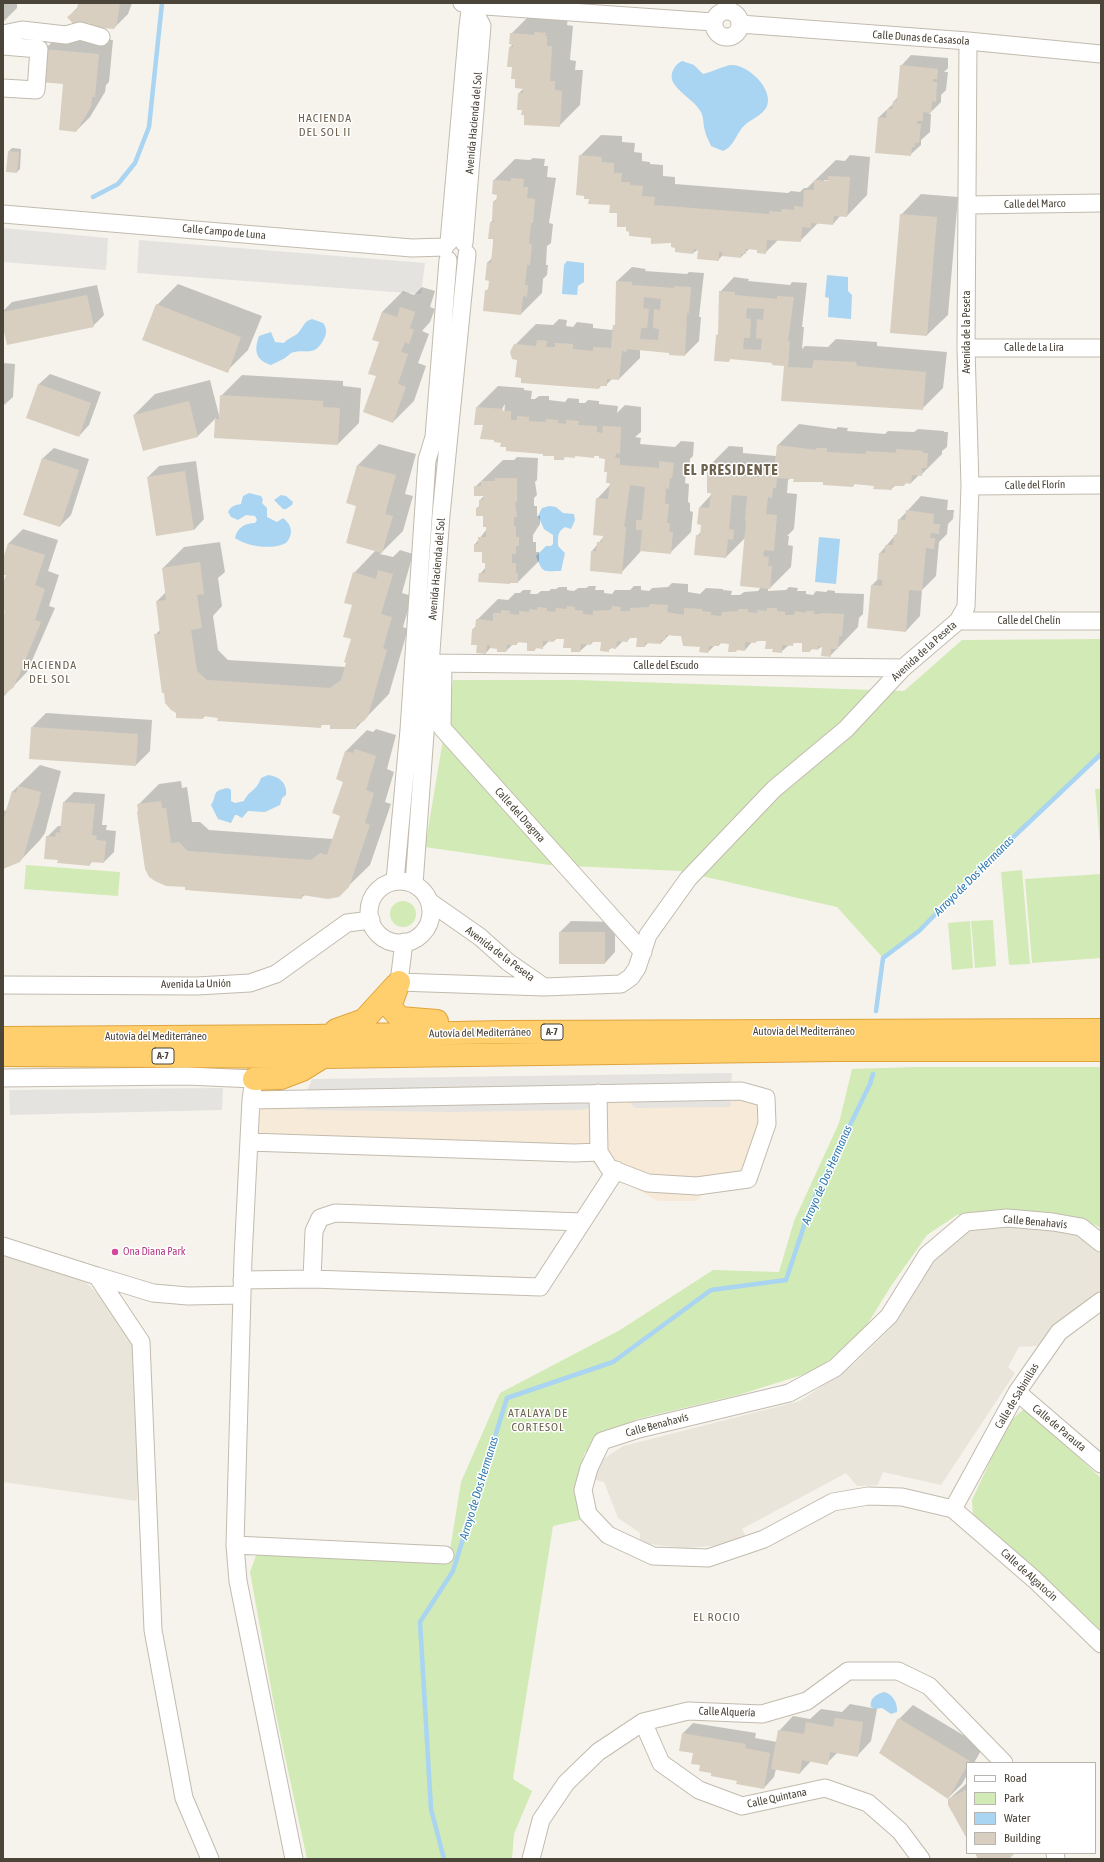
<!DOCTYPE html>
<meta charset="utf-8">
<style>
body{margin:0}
#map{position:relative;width:1104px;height:1862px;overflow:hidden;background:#f6f3ec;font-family:"Asap Condensed",sans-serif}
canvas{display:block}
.frame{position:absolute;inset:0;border:4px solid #4b4439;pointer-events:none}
.legend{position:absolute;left:966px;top:1762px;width:130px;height:92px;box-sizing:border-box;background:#fff;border:1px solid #b7b4b0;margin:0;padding:5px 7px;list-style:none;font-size:12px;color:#4b4439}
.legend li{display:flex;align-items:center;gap:8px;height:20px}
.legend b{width:20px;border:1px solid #b7b4b0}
</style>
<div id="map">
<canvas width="1104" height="1862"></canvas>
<div class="frame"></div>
<ul class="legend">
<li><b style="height:5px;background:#fff"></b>Road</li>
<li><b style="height:11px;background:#d2eab5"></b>Park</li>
<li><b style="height:11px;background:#a9d4f2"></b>Water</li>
<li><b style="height:11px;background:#d8cfc1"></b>Building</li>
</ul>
</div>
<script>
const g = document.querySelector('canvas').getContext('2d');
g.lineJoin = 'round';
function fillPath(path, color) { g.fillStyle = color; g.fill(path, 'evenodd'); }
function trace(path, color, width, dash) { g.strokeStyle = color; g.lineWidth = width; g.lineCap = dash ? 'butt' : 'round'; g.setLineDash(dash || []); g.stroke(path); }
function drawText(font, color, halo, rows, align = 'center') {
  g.font = font + ' "Asap Condensed",sans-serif'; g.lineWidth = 3; g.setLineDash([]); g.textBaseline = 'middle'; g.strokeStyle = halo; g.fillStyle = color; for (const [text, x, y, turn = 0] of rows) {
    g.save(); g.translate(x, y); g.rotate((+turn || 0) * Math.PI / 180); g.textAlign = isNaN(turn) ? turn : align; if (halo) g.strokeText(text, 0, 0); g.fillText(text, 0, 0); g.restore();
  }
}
const residential = new Path2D(`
 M1014,1225L1084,1234L1101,1250V1292L1037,1346L1019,1347L1008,1367L1015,1373L941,1485L883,1472L878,1485L857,1486L846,1473L742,1529L746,1537L726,1545L684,1548L640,1543V1533L618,1518L604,1482L592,1479L602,1460L623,1446L800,1401L854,1364L890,1329L921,1273L952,1239L971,1231Z
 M3,1255L55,1265L88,1284L122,1319L135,1345L138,1380L137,1501L3,1482Z`);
const commercial = new Path2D(`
 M756,1085L776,1099V1121L757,1172L705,1190L697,1201H658L620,1180L585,1158L257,1146L258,1109L291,1091Z`);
const green = new Path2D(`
 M1101,639V754L985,864L919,931L883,958L837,907L680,871L549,865L425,847L453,680H577L904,691L962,640Z
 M1095,789H1101V854Z
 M26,865L120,872L118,896L24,889Z
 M1022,870L1030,964L1009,965L1001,872Z
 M1101,874V958L1032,963L1025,879Z
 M390 914a13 13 0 1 1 26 0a13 13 0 1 1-26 0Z
 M993,920L996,966L975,968L971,921Z
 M970,921L973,968L952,970L948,923Z
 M916,1067H1101V1228L1081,1218L1023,1211L957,1215L927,1235L891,1286L865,1328L818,1370L738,1395L637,1419L599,1436L584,1454L578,1485L584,1519L553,1526L513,1779L532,1791L514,1834L512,1859H307L275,1710L250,1572L258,1550L448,1562L461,1482L500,1393L620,1330L713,1270L779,1272L794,1221L839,1123L852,1069Z
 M1025,1408L1101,1478V1637L973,1515L972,1500L1008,1423Z`);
const parking = new Path2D(`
 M3,228L108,238L106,270L3,262Z
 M139,240L425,263L421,294L137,273Z
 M732,1073L730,1107L634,1108L628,1098L615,1099L582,1110L452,1112L306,1110L307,1091L312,1079Z
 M223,1088L222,1110L10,1115L9,1090Z`);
const water = new Path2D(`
 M682,61L694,65L703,74C712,72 721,67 730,65C746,63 774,88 767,106C762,117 749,119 742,128C735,137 733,147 723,151L711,146C709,141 706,136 705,131C703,125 704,118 701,112C694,100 679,93 673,82C669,74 675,64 682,61Z
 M567,261L584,263V282L578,286L577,295L562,294L564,265Z
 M827,275L848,277V291L852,295L851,319L828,317L829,298L825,297Z
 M312,319L323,323C327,328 327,333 324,339C314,358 307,348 291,353C285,359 279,361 271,365C255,360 254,350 259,336L271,332L275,342L284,343C289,337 295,337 299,332C304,326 304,321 312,319Z
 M249,493L261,496L263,500L262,503L267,508V517L277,522L283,518C292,525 294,534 286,543C272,550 248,547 235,538C237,528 245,523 255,523L257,520L255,516L246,515L238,520L231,517L228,512C231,506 235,505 241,504L243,496Z
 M281,495L286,496L293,502L292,505L286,509H283L274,500Z
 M549,506L556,507L563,513L574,514L575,520L571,529L565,527C557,532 558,537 558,546L565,553L561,571C543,571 543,574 536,556L546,546H551L553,544V535L544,529L538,516L542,508Z
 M819,537L840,539L836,584L815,582Z
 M268,775C279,776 288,784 286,795L282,798L280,805L265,812L248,811L242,818L237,815H235L231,823L218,819L211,805C218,795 210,791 228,788L231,790V801L235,803L244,801C249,790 256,792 261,778Z
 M884,1692C893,1694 898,1704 897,1712L891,1714L882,1708L875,1709L871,1707C869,1699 876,1694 884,1692Z`);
const shadow = new Path2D(`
 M3,3H17V8L3,22Z
 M79,3H132L128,14L114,28L68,17L78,7Z
 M532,13L568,16L567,25L573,26L570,60L576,61L575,70H583L580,105L559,126L526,114L523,110L519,93L524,88L516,78L513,66L510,47L513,44L511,34Z
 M58,36L113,40L109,82L106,85L105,92L90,117L76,131L64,84L44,50Z
 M911,55L948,58V68L944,72H948L946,90L941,95V102L929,114H931L930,132L921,140V145L910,155L879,117L893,104L894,101L898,97L901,66Z
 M601,135L622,136V142L635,143L634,152L642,153V161L650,162V164L663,165V176L675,177V184L788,193L791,191L800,192L804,188H807L836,160L845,161L850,155L870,157L867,195L847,216L841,215L833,224L819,222L800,241L779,239L765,253L758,249L750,248L741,257L723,255L718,260L699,249L693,253L676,247L672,242L630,231L611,204L590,198L580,156ZM824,180L833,181L824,182Z
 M12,148L21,149L20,169L17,172L9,151Z
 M533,158L545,159L544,166H548L547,177L556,178L549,223L553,224L551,243L547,246L546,265H548L547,275L543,279L542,293L521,314L486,291L490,287L487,263L492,258L494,238L491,222L493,220L494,201L497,199L498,194L494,180L515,159L530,160Z
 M921,194L958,197L948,315L927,335L901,215Z
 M632,267L646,269L645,271L687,274L689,272L704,273L699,317H701L699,341L685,355L670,352L640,349V358L619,379L613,378L606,385H602L599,388L518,359L515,345L536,324L553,325L559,319L567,320L566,326L573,327L577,322L593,324V328L612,330L616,323L617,281Z
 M734,277L749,279L748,281L790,285L792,282L807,283L802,327H804L802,349L805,346L828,347L836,339L877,342V346L947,352L943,388L922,409L782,400L785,365L773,362L731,358L729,361L717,335L719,333L720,292Z
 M178,284L262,316L248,350L227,371L157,305Z
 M97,285L104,315L93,326L3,322V311L12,302Z
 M422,287L435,291L430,307L435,309L430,322L422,331L429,334L418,363L426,366L414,401L393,422L377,376L380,342L373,339L382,312L403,291L414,295Z
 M3,363L15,364L13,397L3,406Z
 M50,374L101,392L89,425L79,436L28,417L39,384Z
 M242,375L343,381V386L361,388L359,423L338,444L215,437L216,418L198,436L134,415L155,394L210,380L220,419L221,396Z
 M498,386L524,388V390L532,391L531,399H535L539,396H549V400L565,402L568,398L579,399V403H585L588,400L599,401V404L618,406L617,413L625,405L641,407V432L635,437L641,438L640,444L675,447L681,441L694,442L693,456L690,459V467L686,471L685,483L689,484L688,502L690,503V511L693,512L691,532L670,553L642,550L621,573L592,551L605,535L597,499L610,485L606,458L600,455H595L593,457L576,455L574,457L566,456L563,459L556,456L508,446L495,439L484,425L477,407ZM505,404L504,416H502V409Z
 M799,424L836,429L838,427L848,428L847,431L885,434L888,431L914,432L918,429L944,431V432H948L947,447L942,451V454L921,475H919L911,483L907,482L904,485H896L891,489L875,485L855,484L853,486L791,478L788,480L787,493L797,494L794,529L787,536H789L788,545L793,546L791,567L770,588H768V591L786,590L789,587L798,588L797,591H806V594L813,595L816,591L826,592L828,590L835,591V593L864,594L863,614L859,618L858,627L830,656L823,646L818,649L813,648L810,651L804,642H795L792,645H789L781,652L774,648L767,640H758L756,642H752L745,650L738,649L736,651L730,643L722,642L719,645H715L708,652L682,636L669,635L661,643L649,642L645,646L638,638L631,637L627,641H623L616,648L612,647L608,651L602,641H594L591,644H588L580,651L572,647L565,638H557L554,641H549L542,648L538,647L534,650L528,642H519L516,644H513L506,651L498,648L491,647L486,653L473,629L476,626L477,620L498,599L508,600L515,593H520L523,590H531L530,594H537L541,591H549L551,589H556L559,587H567V590L574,591L578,588H586L589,586H596L595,590H604V593L612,594L615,590H630L634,586H641V590L649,591L652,588L668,587L672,583L688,584V592L700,594L706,588L723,589V590L732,591L731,595H740L744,592L758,591L761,587L746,537L726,557L697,536L702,531V524H698L700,507L711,495L708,467L729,446L743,447V453L776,456L778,445Z
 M379,444L416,454L405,494L413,496L403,531L380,554L393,557L400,550L413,554L402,593L412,596L403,627L408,629L389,694L356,728L323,724L321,726L205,716L203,718L177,713L155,635L161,629L157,601L166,592L163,568L184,547L220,542L225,572L218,578L222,606L213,616L218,650L228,660L346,667L352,639L354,573L376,550L357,505L348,503L358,465Z
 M54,448L89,459L71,515L60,526L25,514L43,458Z
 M517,457L538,458L537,480L535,482L537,495L534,498V506H537V516H540V524L533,535V542H536V552H539V561L518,582L493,583V581L480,574L486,567L483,551L475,544L487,529L484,515L477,508L480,505V500L485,495L475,487L503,460H514Z
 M196,461L204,519L194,530L148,477L159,466Z
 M921,496L948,500L947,510H954L953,519L948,524L947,534L939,542L936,576L922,590L920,616L906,631L872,585L878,579L880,553L898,532L899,520Z
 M23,529L58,540L48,571L59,575L49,606L55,608L27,672L3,697V619L7,610L3,609V586L7,575L3,573V562L9,543Z
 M46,713L152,720L150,751L136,765L32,727Z
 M376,729L396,735L387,769L394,772L385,802L391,804L370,865L338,896L305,895L301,898L186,886L138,805L159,784L181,781L182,788L187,787L192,822H200L209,830L333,839L341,815L344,782L337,779L346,751L367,730L373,732Z
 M40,765L61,771L45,833L40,840L19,862L3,867V810L6,811L12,792Z
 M74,792L105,794L102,825H107L106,830L116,831L114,852L104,862L93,861L89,865L59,859L47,837L58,826H62L64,802Z
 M571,921L615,922V952L605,963H560V932Z
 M850,1704L877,1709L871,1741L857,1756L838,1752L827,1763L811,1761L800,1773L776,1769L774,1777L764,1788L712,1772L701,1765L683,1733L693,1723L756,1733L755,1738L777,1742L779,1731L793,1716L810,1719L821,1709L842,1712Z
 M913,1705L983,1747L974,1763H967V1775L962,1784L948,1798L899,1719Z
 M967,1783V1837L949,1799Z`);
const stream = new Path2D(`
 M93,197L118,184L135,163L149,127L162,3
 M876,1011L883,958L919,931L985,864L1101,754
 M444,1859L431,1809L420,1622L453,1571L507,1398L613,1362L711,1290L786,1280L811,1205L870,1084L873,1074`);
const building = new Path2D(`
 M78,3H120L117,23L114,29L91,27V24L83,23L75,26L67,17L77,10Z
 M534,32L546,33L545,36H547V46H552L550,81H555V90L562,91L560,127L524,125V115H521L522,110H517L518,93H523V89L515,88V79H511L512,67H507L509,47H513V45L509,44L510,33L534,35Z
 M43,49L99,54L95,97H92L91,107L76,132L59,130L63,84L40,82Z
 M900,65L938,69L937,79H933V82H937L936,102L932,101L931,113L923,112V121H917V124H921L919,143H915V147H912L911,156L875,153L878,117L886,118L887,109H892L893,101H897Z
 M8,151L19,152L17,173L6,172Z
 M579,155L602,157L601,162L614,163V173H622L621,182H630V185L643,186L642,196L655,197L654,205L769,214V211L781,212L782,209L794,210V206L803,207L804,190H814V180L828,181V176L850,177L847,217L834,216L833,225L811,223V228L802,227L801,242L767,240L766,254L757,253V250L746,249V254H741V258L722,256V252H719V261L697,259L698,250L694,249L693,254L675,252V248L671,247V243L651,244V238L629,236V232L626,231V227H617V213H609L610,205L588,204L589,199H584V196L576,195Z
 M511,178L524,179L523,187H528L527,198L535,199L533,223H531L529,244H532L530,265H527L525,285H528L527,297L523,296L521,315L483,311L485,290H488L489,281L485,280L487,262L491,263L493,242V239H488L490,222H494V220H492L493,201H496L497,195L492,194L493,180L511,181Z
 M900,214L937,217L927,336L890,333Z
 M616,281L632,282V285L674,288V286L691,287L689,313H687L685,356L669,355V353L627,349L626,352L622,351L619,380L607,379V386H599V389L521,383V378L515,377L517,360L512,359L510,352L514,344L536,346L537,340L547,341L546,347H555V343L573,344V349L593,351V347L611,348L613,325H615ZM644,297L661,299L660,310L654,309L653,328L659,329L658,340L640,339L641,328H647L649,309L643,308Z
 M719,291L735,292V295L777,299V296L794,297L788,341H790L788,367L812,368L814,360L856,362L857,366L926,372L923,410L781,401L784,366L772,365V363L730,359L729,362L714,361L716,335H718ZM747,308L764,309L763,320L757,319L756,338L762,339L761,350L743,349L744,338H750L751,319L746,318Z
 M87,295L94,327L7,345L3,327V312Z
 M156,304L241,337L228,373L142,340Z
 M400,307L415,312L410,328L414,330L409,344L405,342L401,352L408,354L398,384L406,387L393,423L363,412L376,376L368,374L379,342L372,340L382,312L397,317Z
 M38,384L91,403L79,437L26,418Z
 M220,395L323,401V407L340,408L338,445L214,438L215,419H219Z
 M189,401L198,437L143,451L133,415Z
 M476,407L503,409V411H511V420H517V416L529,417V421L546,422V419L558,420V423L566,424V420L579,421L578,425L597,426V432L602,433L603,426L621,427L620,454L616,453L615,458H620V465L659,468V461L674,463L672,478H670L669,489L666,488L665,504H669L667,523H670L669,532H673L671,554L640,551L642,530H636V520H642L645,487L630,485L624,527H626L622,574L590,571L591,551H596L597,542H602L603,536L593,535L596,498L608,499L610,483H606L607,472H604L605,459L599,458V456H594V458L575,456V458L564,457V460H554V456H543V454L506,451V447H500L501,443L494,442V440L480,439L483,425H474Z
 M777,445L816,450V448H827V452L866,454V451L896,453V449L923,451V453H928L927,468H922V476L912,475L911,484L905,483L904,486H892V490L873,489L874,486L854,484L853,487L823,485V482H793L794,479L777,478L776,488H773L772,498L768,497L766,514L777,515L774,551L764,550L763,556L769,557L768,566H772L770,589L740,586L746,521L745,520L747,496L732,495L729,529L734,530L733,540L728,539L726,558L694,555L696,535L700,536L701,525L697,524L699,507L709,508L711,493H707V466L723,467L722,474L761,477L762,470L774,471Z
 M42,458L79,470L60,527L23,515Z
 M357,465L396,475L385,514L393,516L382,553L346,543L356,506L346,503Z
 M185,471L194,530L156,536L147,477Z
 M495,478H517V502H515L517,517H514V526H516V537H519V546H516V554H512V563H516V573H518V583H510V584L478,582L479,573H485V563H482V552H474V544H478V537H486V527H483V516H476V508L479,507V500H483L484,496H474V486H481V481H495Z
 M906,510L934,514L933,524H940L939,534L931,533L930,538H935L934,549L926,548L922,591L909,590L906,632L867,628L871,585L882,586V580L877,579L879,553H885V545H893L894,535H897L898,519L905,520Z
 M8,543L45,555L35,585L45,589L35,620L41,622L18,678H17L14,687L3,695V616L5,611L3,610V583L6,575H3V559Z
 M200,562L204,594L197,595L202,628L191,630L197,671L207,680L330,688L341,680L346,663L344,662L351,639L343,637L352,605L344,603L353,572L376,579L378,570L393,574L381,614L392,617L383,648L387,650L368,716L364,721L357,724L356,729H330V725H321V728L217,721L218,718L203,716V719L176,718V713L171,710L165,703L164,693H162L154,634H160L156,601L166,600L162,568Z
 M650,604L668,605L667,612L684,615V608L702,609V611L711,612V615L721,616L722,612L738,611V609H748V612L757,613V610L767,611V608H777V611L785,612V615H794L795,611L806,613V611H814V614H820L821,613L844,614L842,636H839L838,649H831V657L821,656L822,647L818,646V650L811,649L810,652H802V643H793V646L782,645V653L772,652L773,649H765L766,641H756V643L745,642V651L737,650L736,652H728L729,644L719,643V646H709L708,653L699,652L700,647L683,646L681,636L666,635L665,640H661V644L645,643V647H636L637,638H628V642L617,641L616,649L609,648V652L600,651L601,642H591V645L581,644L580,652H571V648H563L564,639H554V642L543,641V649L535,648V651H527V643L517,642V645H507L506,652H497V649L490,648V645H487L486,654L476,653L477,645H471L472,629H475L476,619L493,621V613H501V610L510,611V614L519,615V611L529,612V609L537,610V607L547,608V611L555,612L556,608L566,609L567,606L575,607V610L583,611V614L593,615V611L611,610L612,606L621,607L620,611H630V608L649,607Z
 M31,727L138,734L136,766L29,759Z
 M355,749L376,756L366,790L374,793L365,823L370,825L349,887L339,897L328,899L302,895V899L185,890V887L166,886L155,881L149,877L145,869L137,812L138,811L137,804L161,801L162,808H166L171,843L179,842L188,851L311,860L320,853L327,855L340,816L332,813L343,782L336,779L345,751L353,753Z
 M18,786L41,792L39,799H40L24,855L20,862L3,869V822L12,791L16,793Z
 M63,802L95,804L92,835L97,836L96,840L106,841L104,863L90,862V866L57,863L58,860L44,859L46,836L55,837L56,832L60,833Z
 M559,932H605V964H559Z
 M835,1718L863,1722L858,1757L830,1752L828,1765L802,1760L800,1774L771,1769L778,1730L804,1734L806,1722L833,1727Z
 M898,1718L970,1761L967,1763V1766L948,1799L879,1753Z
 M682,1733L746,1744L745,1748L770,1753L764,1789L736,1784L737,1781L711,1776V1773L699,1771L700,1765L691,1764L693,1753L679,1751Z
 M967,1789V1839L948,1805V1799Z
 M975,1853H1015L1009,1859H978Z`);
const minor = new Path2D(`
 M462,3L471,5L713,22
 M714 24a13 13 0 1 1 26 0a13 13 0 1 1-26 0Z
 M740,24L968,41L1101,54
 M3,34L22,30L66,35L80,31L101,37
 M3,46L39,49L36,90L3,88
 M968,205L1101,203
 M3,214L412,248L445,247
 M449,242L468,26L471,3
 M464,243L482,26L471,5
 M966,348H1101
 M970,486L1101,485
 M958,621H1101
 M429,663L903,668
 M443,663L442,728L643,952
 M395,881L409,730L427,460L434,437L448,260
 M369 912a31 31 0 1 1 62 0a31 31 0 1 1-62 0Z
 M414,884L441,515L467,254
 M430,902L480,937L508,962L544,987L621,984L631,977L637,968L648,935L688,879L774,789L846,729L903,668L958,621L966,607L970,486L966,348L968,41
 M404,942L399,982L544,987
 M3,985L197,986L250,983L276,974L347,923L371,920
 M3,1078L187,1076L254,1079L251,1100L243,1258L235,1545L238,1581L294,1859
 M251,1100L741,1091L766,1098L767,1124L748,1179L697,1186L648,1183L609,1168L599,1152L598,1093
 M249,1142L574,1153L599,1152
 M1101,1243L1081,1227L1053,1222L1007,1218L966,1222L927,1255L889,1316L835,1368L789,1393L639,1429L602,1441L589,1468L583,1490L588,1514L608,1535L653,1556L708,1558L764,1539L833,1502L868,1496L902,1497L953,1509L1035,1580L1101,1644
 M3,1246L97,1276L141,1342L153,1630L184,1798L210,1859
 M97,1276L153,1293L188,1296L242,1295
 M312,1279L314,1231L320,1218L335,1213L582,1222
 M242,1280L312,1279L540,1287L616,1170
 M1017,1392L1101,1464
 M953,1509L1017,1392L1059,1332L1101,1301
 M235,1545L445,1555
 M643,1722L661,1763L699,1790L742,1806L825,1788L868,1803L900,1831L921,1859
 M1055,1853L1056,1859
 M531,1859L541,1820L566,1783L598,1752L643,1722L688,1711L762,1714L807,1701L848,1671H898L929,1686L1004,1763`);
const highway = new Path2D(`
 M399,982L390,1007L400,1018L437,1021
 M336,1030L364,1020L395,986
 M3,1038L313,1036L503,1032L1101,1030
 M3,1055L323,1057L835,1050H1101
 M254,1079L281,1078L302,1070L323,1057`);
const markers = [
 [115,1252,4,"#d1479c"]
];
const shields = [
 [552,1032,22],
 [163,1056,22]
];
const shieldNames = [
 ["A-7",552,1032],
 ["A-7",163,1056]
];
const streetNames = [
 ["Calle Dunas de Casasola",921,38,4],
 ["Avenida Hacienda del Sol",474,123,-85],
 ["Calle del Marco",1035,204,-1],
 ["Calle Campo de Luna",224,232,5],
 ["Avenida de la Peseta",967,332,-90],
 ["Calle de La Lira",1034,348],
 ["Calle del Florín",1035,485,-1],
 ["Avenida Hacienda del Sol",437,569,-85],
 ["Calle del Chelín",1029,621],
 ["Avenida de la Peseta",924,651,-42],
 ["Calle del Escudo",666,666],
 ["Calle del Dragma",520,815,48],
 ["Avenida de la Peseta",500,954,37],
 ["Avenida La Unión",196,984,-1],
 ["Autovía del Mediterráneo",804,1032],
 ["Autovía del Mediterráneo",480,1033,-1],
 ["Autovía del Mediterráneo",156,1037],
 ["Calle Benahavís",1035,1222,5],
 ["Calle de Sabinillas",1017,1396,-59],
 ["Calle Benahavís",657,1425,-15],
 ["Calle de Parauta",1059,1428,40],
 ["Calle de Algatocín",1029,1575,42],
 ["Calle Alquería",727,1712,2],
 ["Calle Quintana",777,1798,-12]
];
const hotelNames = [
 ["Ona Diana Park",123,1252]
];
const neighbourhoodNames = [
 ["HACIENDA",325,118],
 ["DEL SOL II",325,132],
 ["HACIENDA",50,665],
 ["DEL SOL",50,679],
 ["ATALAYA DE",538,1413],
 ["CORTESOL",538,1427],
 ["EL ROCIO",717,1617]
];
const waterNames = [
 ["Arroyo de Dos Hermanas",974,876,-45],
 ["Arroyo de Dos Hermanas",827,1175,-66],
 ["Arroyo de Dos Hermanas",479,1488,-73]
];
const districtNames = [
 ["EL PRESIDENTE",731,470]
];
fillPath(residential, '#eae5da');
fillPath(commercial, '#f7ead8');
fillPath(green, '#d2eab5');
fillPath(parking, '#e5e3e0');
fillPath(water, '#a9d4f2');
fillPath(shadow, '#0003');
trace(stream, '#a9d4f2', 4.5);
fillPath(building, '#d8cfc1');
trace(minor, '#c2bbae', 19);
trace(highway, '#e0a43c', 24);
trace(minor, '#fff', 17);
trace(highway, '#ffcf6e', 22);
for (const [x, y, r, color] of markers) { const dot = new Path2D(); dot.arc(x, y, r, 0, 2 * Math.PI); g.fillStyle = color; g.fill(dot); trace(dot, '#fff', 1.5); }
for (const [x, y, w] of shields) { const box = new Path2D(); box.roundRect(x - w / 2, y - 8, w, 16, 3); g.fillStyle = '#fff'; g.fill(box); trace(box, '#4b4439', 1); }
drawText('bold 10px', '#4b4439', null, shieldNames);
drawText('11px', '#4b4439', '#fff', streetNames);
drawText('11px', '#b23c85', '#fff', hotelNames, 'left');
g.letterSpacing = '1px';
drawText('12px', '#6e6250', '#fff', neighbourhoodNames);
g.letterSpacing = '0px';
drawText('italic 12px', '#2e7ab2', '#fff', waterNames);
g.letterSpacing = '1px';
drawText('bold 15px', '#6e6250', '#fff', districtNames);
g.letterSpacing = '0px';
</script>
